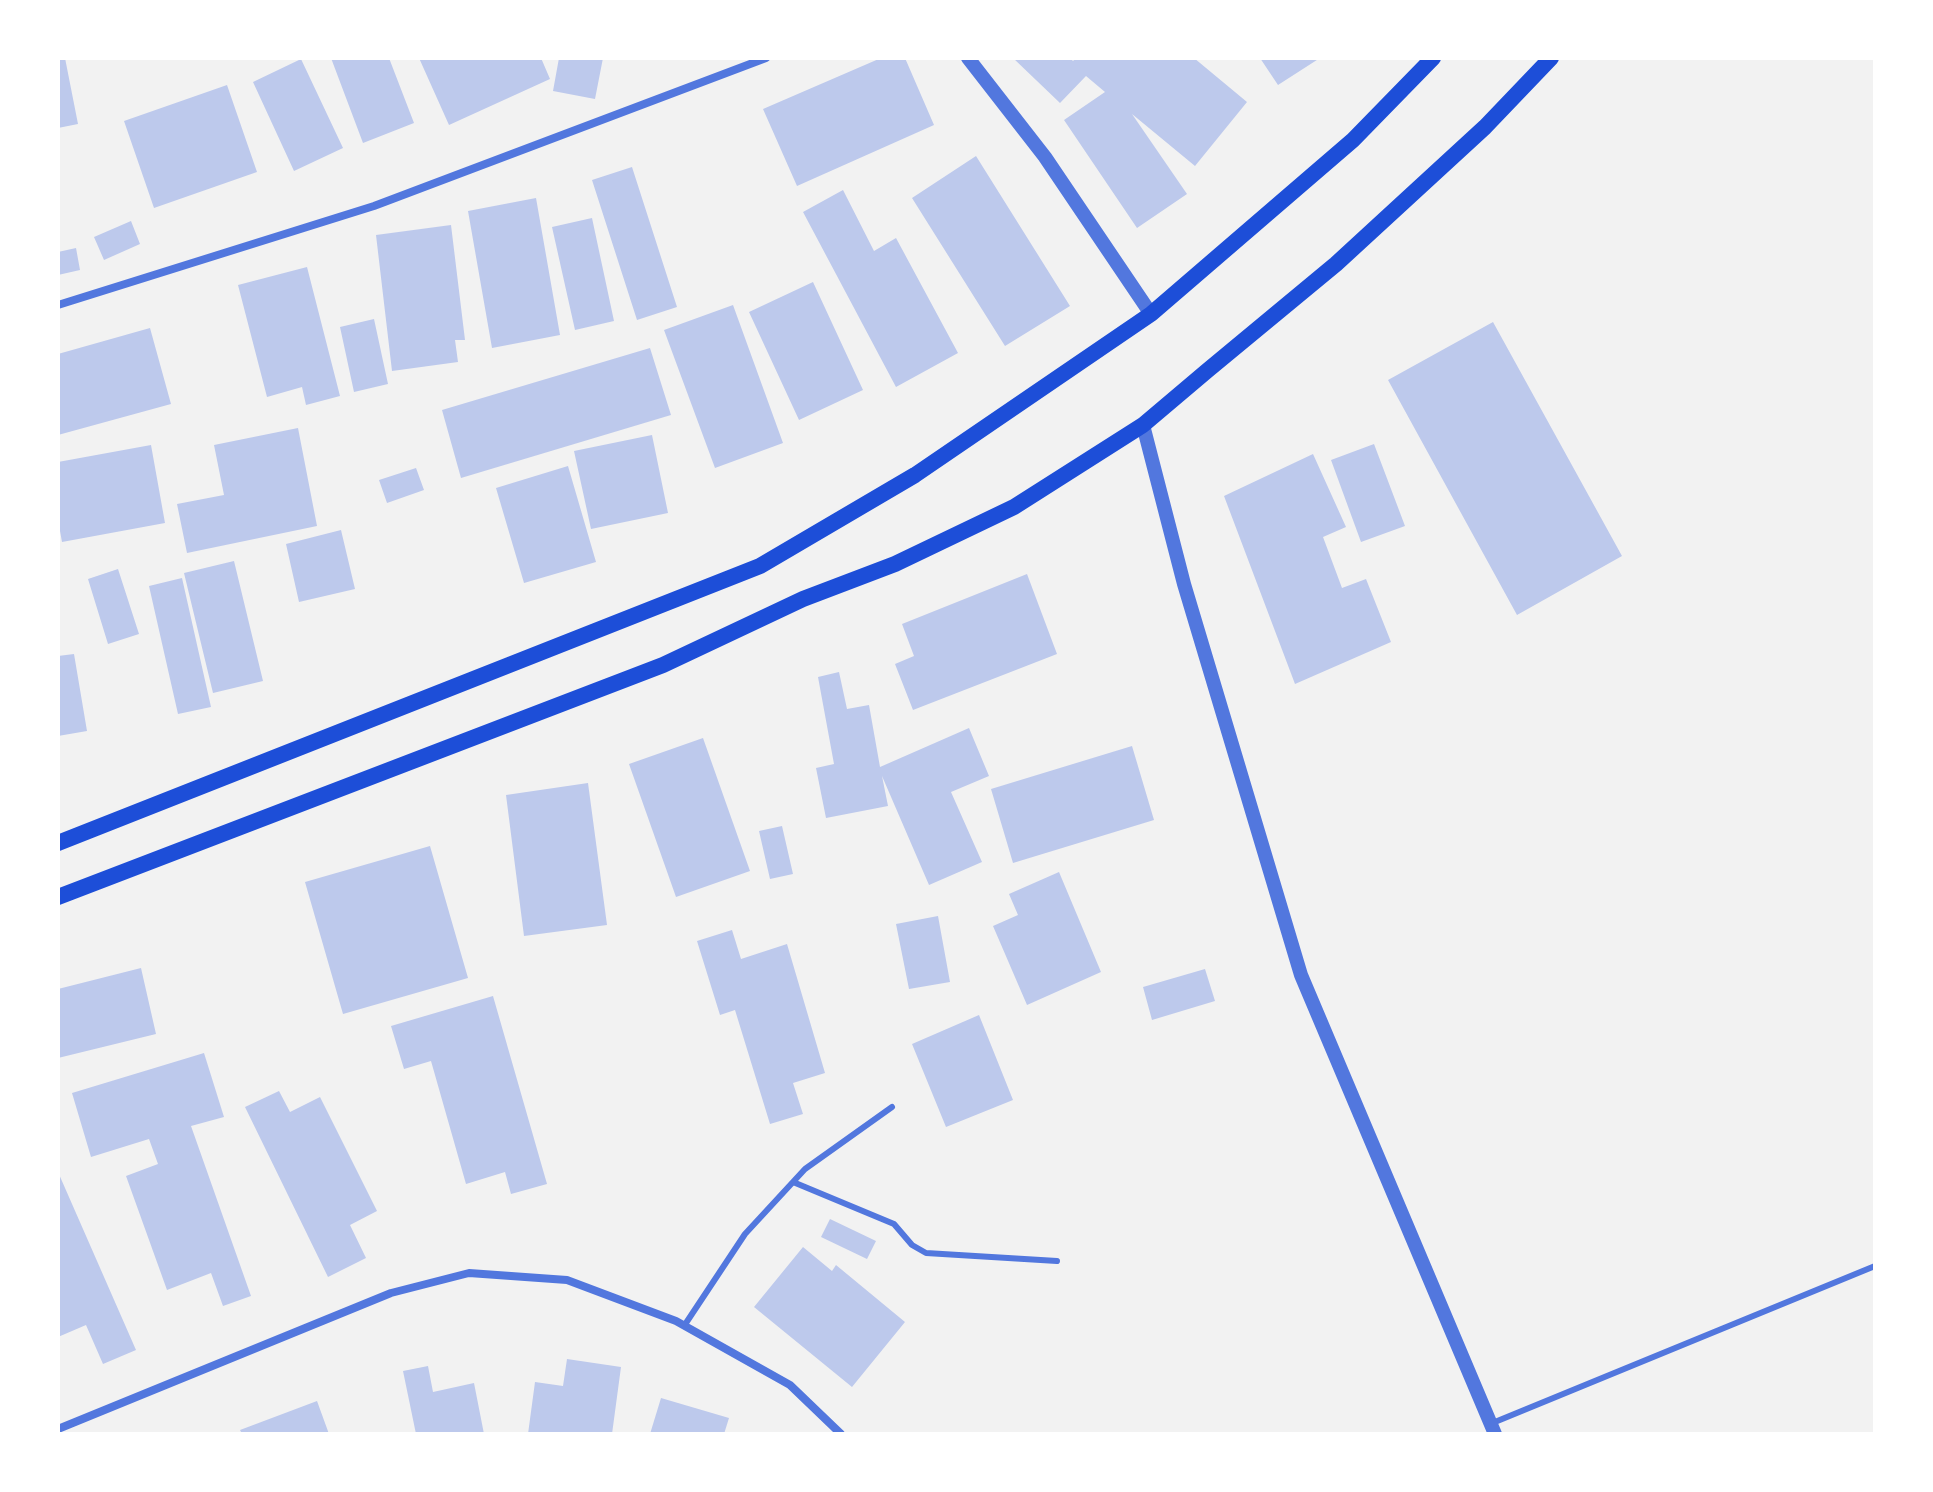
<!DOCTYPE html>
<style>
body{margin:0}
#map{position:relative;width:1933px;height:1492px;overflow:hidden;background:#f2f2f2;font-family:Commissioner,sans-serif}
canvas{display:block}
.frame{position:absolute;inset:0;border:60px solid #fff;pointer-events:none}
</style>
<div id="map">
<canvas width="1933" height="1492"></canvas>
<div class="frame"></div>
</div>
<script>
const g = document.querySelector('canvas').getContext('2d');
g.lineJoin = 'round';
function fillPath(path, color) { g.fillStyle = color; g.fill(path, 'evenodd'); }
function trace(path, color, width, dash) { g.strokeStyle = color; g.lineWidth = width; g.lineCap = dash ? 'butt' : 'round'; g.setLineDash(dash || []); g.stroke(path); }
const building = new Path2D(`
 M58,58H65L78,124L58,128Z
 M331,58H389L414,123L363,143Z
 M419,58H541L550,79L449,125Z
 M559,58H603L595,99L553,91Z
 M881,58H905L934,125L797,186L763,109Z
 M1013,58H1070L1073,61L1076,58H1194L1247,102L1195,166L1132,114L1187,194L1137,228L1064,120L1105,92L1086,76L1060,103Z
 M1260,58H1320L1278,85Z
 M301,59L343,148L294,171L253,82Z
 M227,85L257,172L154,208L124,121Z
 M976,156L1070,306L1005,346L912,198Z
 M632,167L677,307L637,320L592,180Z
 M843,190L874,251L896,238L958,353L896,387L803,212Z
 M536,198L560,335L492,348L468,211Z
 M592,218L614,321L575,330L552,227Z
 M131,221L140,244L104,260L94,237Z
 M451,225L465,340H455L458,362L392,371L376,235Z
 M76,248L80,270L58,275V252Z
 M307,267L340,396L306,405L302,387L267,397L238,285Z
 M813,282L863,390L799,420L749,312Z
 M733,305L783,443L715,468L664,330Z
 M374,319L388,384L354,392L340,327Z
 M1493,322L1622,556L1517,615L1388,380Z
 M150,328L171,404L58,435V354Z
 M650,348L671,415L461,478L442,410Z
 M298,428L317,526L187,553L177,504L224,495L214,445Z
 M652,435L668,513L591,529L574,451Z
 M1374,444L1405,526L1361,542L1331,460Z
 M151,445L165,523L62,542L58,520V462Z
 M1313,454L1346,527L1323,537L1342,588L1366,579L1391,642L1295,684L1224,496Z
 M568,466L596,562L524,583L496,488Z
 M416,468L424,490L387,503L379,480Z
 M341,530L355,589L299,602L286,544Z
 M234,561L263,681L213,693L184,573Z
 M118,569L139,634L108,644L88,579Z
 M1027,574L1057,654L913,710L895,664L914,656L902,624Z
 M182,578L211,707L178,714L149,586Z
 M74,654L87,731L58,736V656Z
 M839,672L847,709L869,705L880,767L969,728L989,776L951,792L982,862L929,885L882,776L888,806L826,818L816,768L834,764L818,677Z
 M703,738L750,871L676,897L629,764Z
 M1132,746L1154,820L1013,863L991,789Z
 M588,783L607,925L524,936L506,795Z
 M782,826L793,874L770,879L759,831Z
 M430,846L468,978L343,1014L305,882Z
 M1059,872L1101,972L1027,1005L993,926L1018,915L1009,894Z
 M938,916L950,982L909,989L896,924Z
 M732,930L741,959L787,944L825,1073L793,1083L803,1114L770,1124L735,1010L720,1015L697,941Z
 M141,968L156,1034L58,1058V989Z
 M1205,969L1215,1001L1152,1020L1143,987Z
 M493,996L547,1184L511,1194L505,1172L466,1184L431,1061L404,1069L391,1026Z
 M979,1015L1013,1100L946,1127L912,1044Z
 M204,1053L224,1117L191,1126L251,1296L223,1306L211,1273L167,1290L126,1176L158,1164L149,1139L91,1157L72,1093Z
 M279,1091L290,1112L320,1097L377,1211L350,1225L366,1258L328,1277L245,1107Z
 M58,1172L136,1350L103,1364L86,1325L58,1337Z
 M830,1219L876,1241L867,1259L821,1237Z
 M803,1247L832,1271L836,1265L905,1322L852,1387L754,1307Z
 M567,1359L621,1367L612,1434H528L535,1382L563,1386Z
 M428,1366L433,1392L474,1383L484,1434H416L403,1371Z
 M661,1398L729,1418L724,1434H650Z
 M317,1401L329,1434H242L240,1430Z`);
const service = new Path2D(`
 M793,1182L894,1224L912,1245L926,1253L1057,1261
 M684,1326L745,1234L805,1169L892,1107
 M1490,1424L1875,1266`);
const minor = new Path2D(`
 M58,305L374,206L766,58
 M58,1429L391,1293L469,1273L567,1280L676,1321L790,1385L841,1434`);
const tertiary = new Path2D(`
 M968,58L1045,157L1151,314
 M1143,425L1184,584L1301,975L1495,1434`);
const secondary = new Path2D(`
 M58,843L760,566L915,475L1151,314L1353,140L1433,58
 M58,897L663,665L803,599L895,564L1014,507L1143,425L1208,370L1336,264L1485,127L1551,58`);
fillPath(building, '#bdc9ec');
trace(service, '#5277de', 6);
trace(minor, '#5277de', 8);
trace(tertiary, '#5277de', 14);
trace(secondary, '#1d4ed8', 16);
</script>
